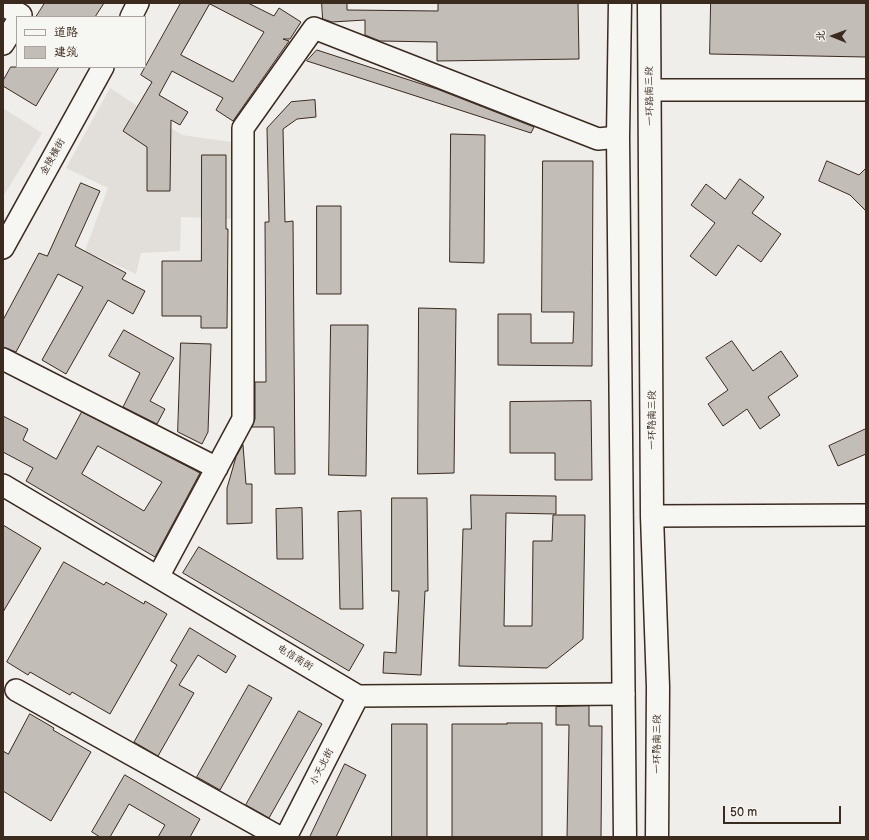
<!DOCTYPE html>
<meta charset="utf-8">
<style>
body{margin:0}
#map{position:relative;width:869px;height:840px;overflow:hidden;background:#efeeea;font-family:"Balsamiq Sans","LXGW WenKai TC",sans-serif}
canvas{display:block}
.frame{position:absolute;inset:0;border:4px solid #3b2a1e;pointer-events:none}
.legend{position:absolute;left:16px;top:16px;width:130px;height:52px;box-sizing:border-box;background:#f6f6f2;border:1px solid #aba49d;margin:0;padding:5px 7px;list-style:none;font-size:12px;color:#3b2a1e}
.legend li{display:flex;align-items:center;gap:8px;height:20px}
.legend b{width:20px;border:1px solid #aba49d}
.north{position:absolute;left:813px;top:16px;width:40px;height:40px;-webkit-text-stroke:3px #f6f6f2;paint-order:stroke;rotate:271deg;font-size:11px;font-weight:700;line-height:16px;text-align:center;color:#3b2a1e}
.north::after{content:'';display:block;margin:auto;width:14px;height:18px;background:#3b2a1e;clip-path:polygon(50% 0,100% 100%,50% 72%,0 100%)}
.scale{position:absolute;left:723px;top:806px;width:118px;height:18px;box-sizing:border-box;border:2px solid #3b2a1e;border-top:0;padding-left:5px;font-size:12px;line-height:14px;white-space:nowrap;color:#3b2a1e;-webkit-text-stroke:3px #f6f6f2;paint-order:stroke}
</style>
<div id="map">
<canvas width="869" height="840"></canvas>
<div class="frame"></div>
<ul class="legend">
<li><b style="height:5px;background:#f6f6f2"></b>道路</li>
<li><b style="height:11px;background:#c2bdb7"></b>建筑</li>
</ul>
<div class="north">北</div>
<div class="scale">50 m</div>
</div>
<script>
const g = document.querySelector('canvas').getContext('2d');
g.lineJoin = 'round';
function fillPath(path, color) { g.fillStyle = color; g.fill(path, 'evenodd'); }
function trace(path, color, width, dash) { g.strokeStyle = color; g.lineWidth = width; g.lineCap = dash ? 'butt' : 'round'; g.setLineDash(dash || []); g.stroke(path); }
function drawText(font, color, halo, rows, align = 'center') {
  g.font = font + ' "Balsamiq Sans","LXGW WenKai TC",sans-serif'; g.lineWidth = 4; g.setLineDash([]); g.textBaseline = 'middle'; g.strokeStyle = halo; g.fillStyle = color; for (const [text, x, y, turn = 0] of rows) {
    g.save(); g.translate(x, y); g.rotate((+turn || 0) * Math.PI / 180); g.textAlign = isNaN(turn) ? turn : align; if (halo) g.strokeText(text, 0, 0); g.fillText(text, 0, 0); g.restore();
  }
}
const built = new Path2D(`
 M110,88L182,135L231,142L233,219L181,217L180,251L141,253L136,274L85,251L108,188L66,168Z
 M3,108L42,133L3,197Z`);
const building = new Path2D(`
 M45,3H104L95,17H36Z
 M181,3H248L274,16L279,8L301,22L290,39H283L289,41L233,121L216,110L223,98L172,71L159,95L188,112L180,125L171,120L170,191H147V147L123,131L152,82L141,75ZM210,4L264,32L233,82L181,55Z
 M322,3H347V10L438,11V3H578L579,59L437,61V42L380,41L365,35V20L332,22L323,19Z
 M711,3H866V57L710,54Z
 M317,50L437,89L534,127L531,133L307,61Z
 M11,67H59L36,106L3,86V81Z
 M315,100L316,117L297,119L283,129L285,222L293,221L295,474H275L274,427H252L255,419V382H266L265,222H269L267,128L291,102Z
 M451,134L485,135L484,263L450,262Z
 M202,155H226V229H228L227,328H201V316H162V261H201Z
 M543,161H593L592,366L498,365V314H531V343H573L574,312H542Z
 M827,161L859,175L866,168V211L850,195L819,181Z
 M740,179L764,197L752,213L781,234L761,262L738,245L716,276L690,256L715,223L691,205L706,184L725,199Z
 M81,183L100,191L75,246L126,273L122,279L145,291L133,314L108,300L66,374L42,360L83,287L58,274L16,352L3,347V320L39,253L47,256Z
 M317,206H341V294H317Z
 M419,308L456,309L454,473L418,474Z
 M331,325H368L366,476L329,475Z
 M124,330L174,358L150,401L165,409L157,424L123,407L140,373L109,356Z
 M732,341L753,371L781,351L798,376L768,397L780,415L760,429L747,409L723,426L708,404L728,390L706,358Z
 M181,343L211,344L208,432L202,444L178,432Z
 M591,401L592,480H555V453H510V402Z
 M82,412L200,473L155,557L26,481L33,468L3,452V416L28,429L23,440L56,459ZM98,446L162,482L144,511L82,474Z
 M866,429V454L838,466L829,446Z
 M243,445L246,484H252V523L227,524V488L236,457Z
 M471,495L556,496V514L506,513L504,626H532L533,541H552L553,515H585L583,639L547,668L459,666L463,529H471Z
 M392,498H427L428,591H425L421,675L383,673L384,652L396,653L399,591H392Z
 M302,508L303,559H277L276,509Z
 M361,511L363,609H340L338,512Z
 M3,525L41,548L3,612Z
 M199,547L364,645L349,671L183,573Z
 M64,562L104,585L106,582L144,604L145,601L167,614L110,714L72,692L70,695L30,672L28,675L7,662Z
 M190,628L236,656L226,673L198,655L179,685L194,693L158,756L134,742L177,665L171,661Z
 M249,685L272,698L220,790L197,777Z
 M589,706V726H602L601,837H567L569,725H556V707Z
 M299,711L322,724L269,818L246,805Z
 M30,714L54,728L53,730L91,752L51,821L3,791V751L8,754Z
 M507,723H542V837H452V724H507Z
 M392,724H427V837H392Z
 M345,764L366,775L336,837H310Z
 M125,775L200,819L190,837H158L165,825L129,804L110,837H100L92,832Z`);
const minor = new Path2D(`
 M3,5L21,15
 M131,17L138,3
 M3,44L17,22
 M660,90H866
 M3,248L103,67
 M3,359L217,468
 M3,485L358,696L624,694
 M652,516L866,515
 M158,577L243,419V128L314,28L598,139L618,137
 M16,690L279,837
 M286,837L358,696`);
const major = new Path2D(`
 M620,3L618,137L625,837
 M649,3L652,516L658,687L657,837`);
const streetNames = [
 ["一环路南三段",650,96,-91],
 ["金陵横街",53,157,-61],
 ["一环路南三段",652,420,-90],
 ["电信南街",295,658,31],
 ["一环路南三段",657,744,-90],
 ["小天北街",322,767,-63]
];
fillPath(built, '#e2dfdb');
fillPath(building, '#c2bdb7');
trace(building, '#3b2a1e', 1);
trace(minor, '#3b2a1e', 24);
trace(major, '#3b2a1e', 25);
trace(minor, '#f6f6f2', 21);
trace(major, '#f6f6f2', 22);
drawText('10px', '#3b2a1e', '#f6f6f2', streetNames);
</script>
